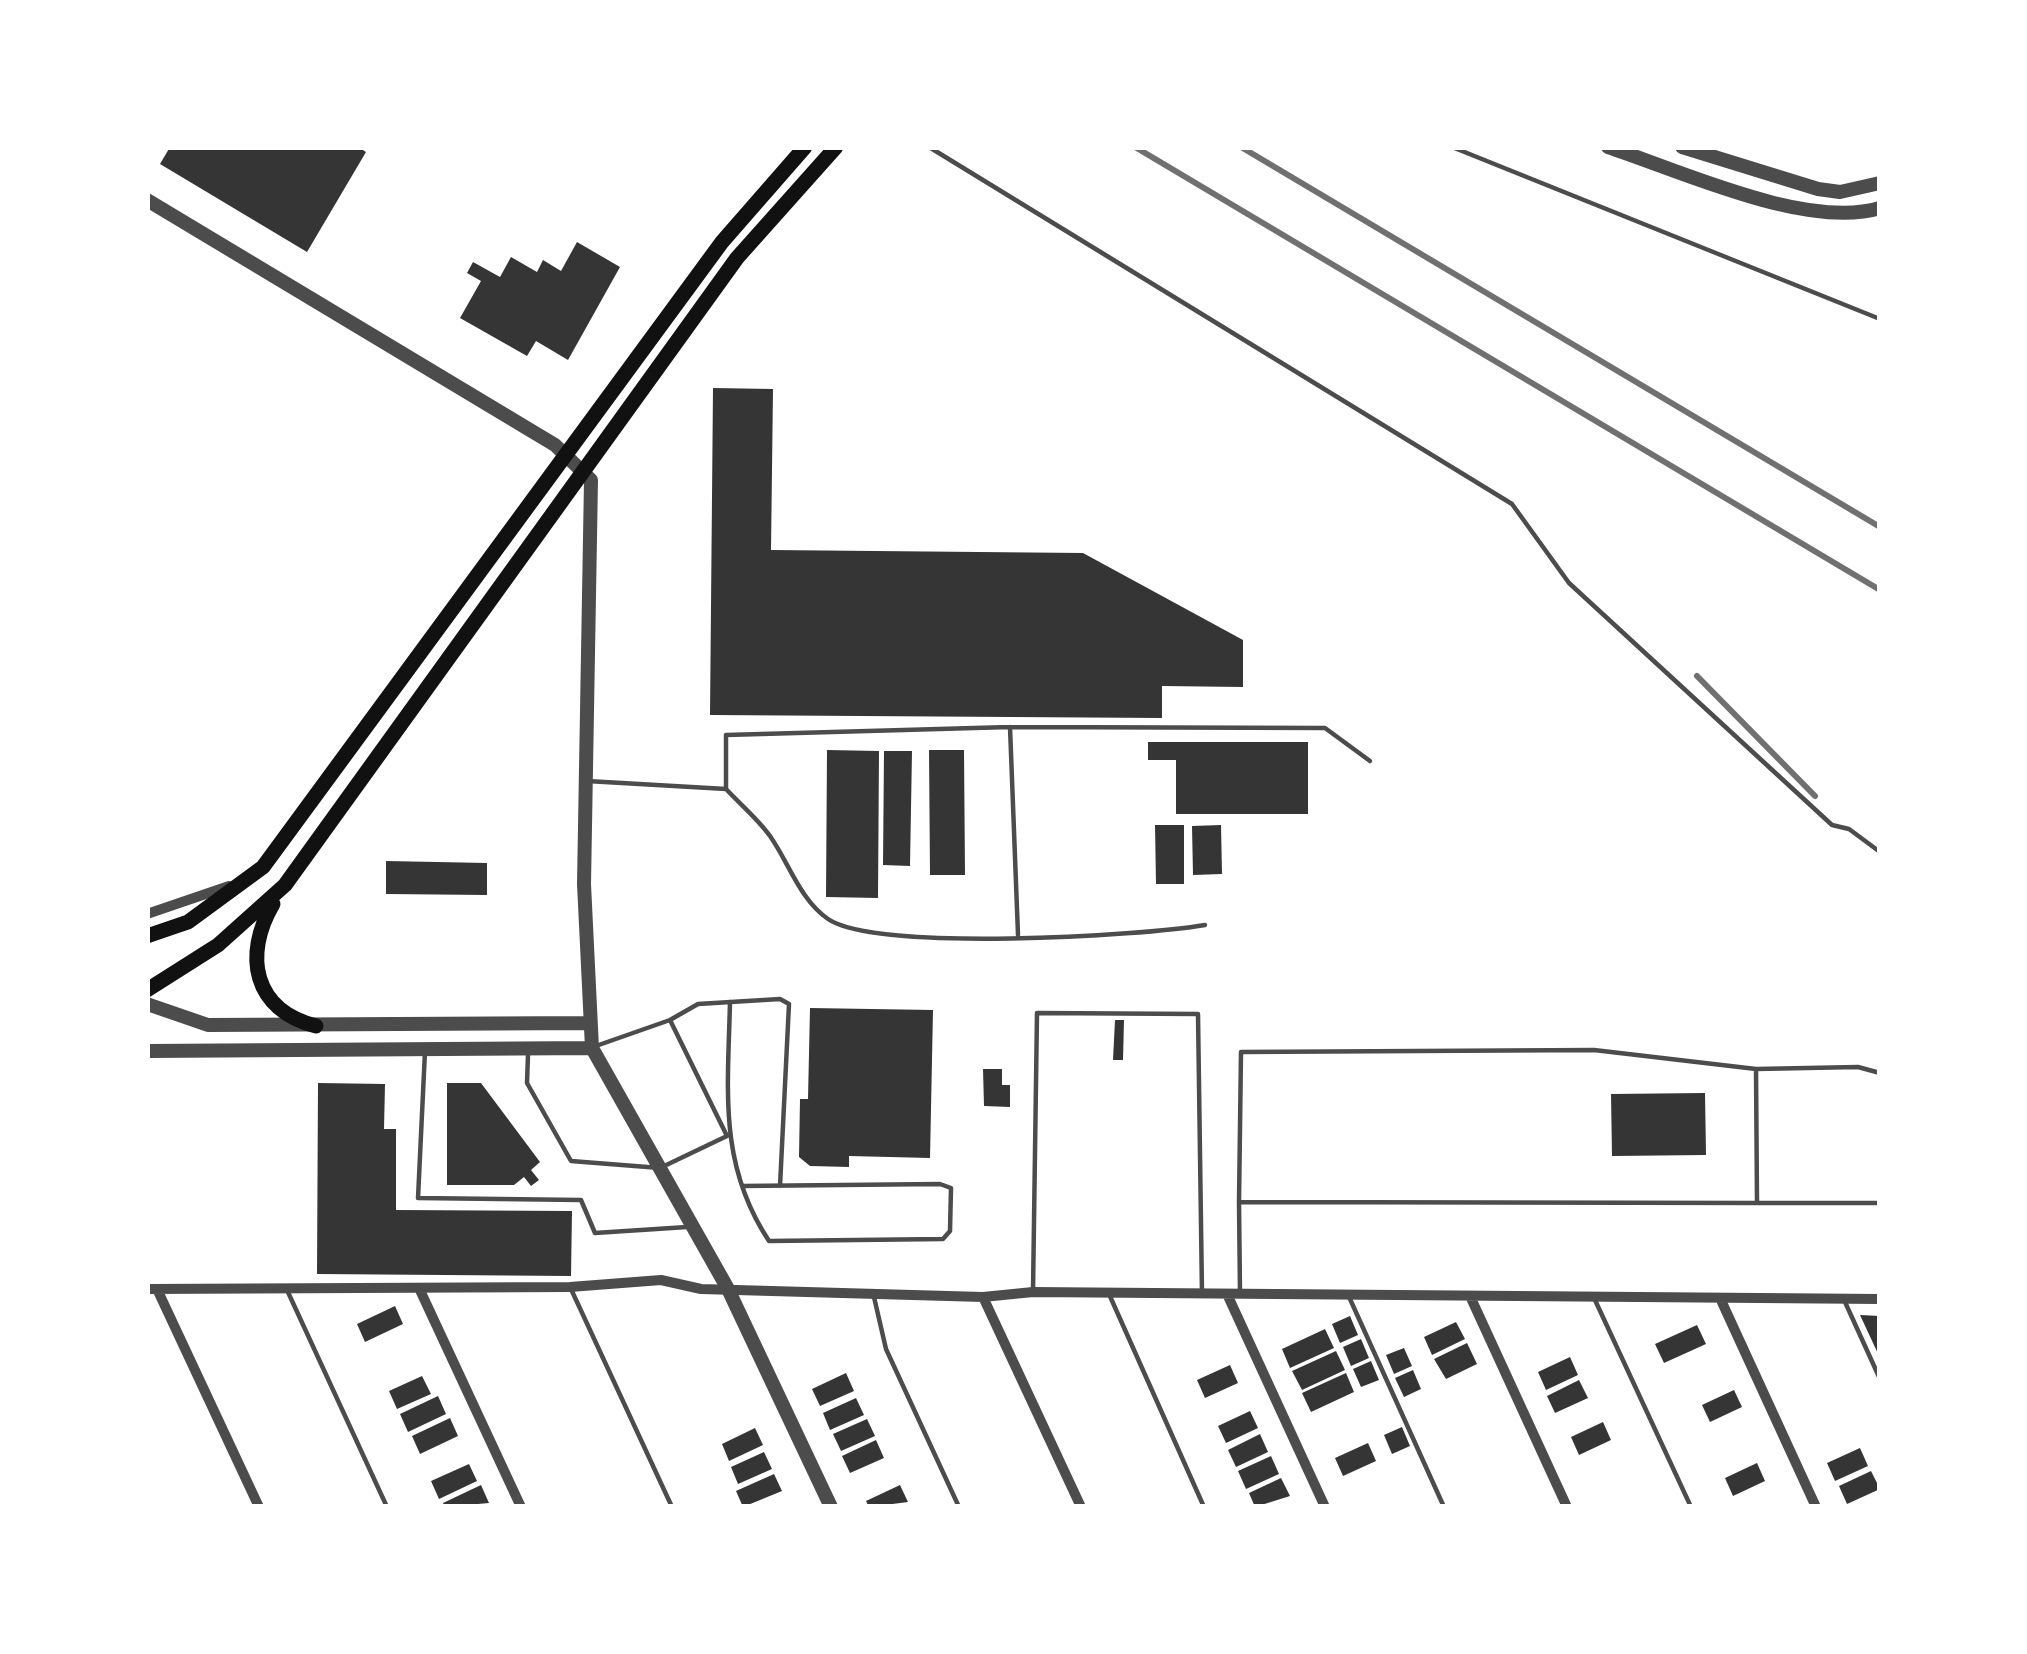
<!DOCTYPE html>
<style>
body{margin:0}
#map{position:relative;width:2027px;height:1654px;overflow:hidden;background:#fff;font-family:"Roboto Serif",serif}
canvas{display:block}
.frame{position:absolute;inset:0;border:150px solid #fff;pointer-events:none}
</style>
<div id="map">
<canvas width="2027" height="1654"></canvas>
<div class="frame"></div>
</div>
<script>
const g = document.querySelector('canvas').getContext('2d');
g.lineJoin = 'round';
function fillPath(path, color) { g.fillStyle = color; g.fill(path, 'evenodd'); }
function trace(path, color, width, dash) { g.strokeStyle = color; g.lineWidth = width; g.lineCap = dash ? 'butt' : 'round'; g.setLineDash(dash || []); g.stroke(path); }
const building = new Path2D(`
 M170,147H358L366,152L307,252L160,164Z
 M577,242L620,267L568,360L536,341L527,356L460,318L481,281L467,273L473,262L500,277L511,257L537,272L543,260L561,271Z
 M713,388L773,389L771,550L1083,553L1243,640V687L1162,686V718L710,715Z
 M1148,742H1308V814H1176V760H1148Z
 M827,750L879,751L878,898L826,897Z
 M929,750H964L965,875H930Z
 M884,751H912L910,866L883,865Z
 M1155,825H1184V884H1156Z
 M1221,825L1222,874L1193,875L1192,826Z
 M386,861L487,863V895L386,894Z
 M810,1008L933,1010L930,1158L849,1156V1167L810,1166L799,1157L800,1099H808Z
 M1115,1020H1124L1123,1060H1113Z
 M983,1069H1002V1085H1010V1107L984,1106Z
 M318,1083L385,1084L384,1129H396V1210L572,1211L571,1276L317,1274Z
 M447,1083H481L540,1162L531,1170L539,1180L531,1186L524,1177L514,1185H447Z
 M1705,1093L1706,1155L1612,1156L1611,1094Z
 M395,1306L403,1324L365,1342L357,1324Z
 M1860,1315L1880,1316V1358Z
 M1350,1316L1358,1335L1340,1343L1332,1324Z
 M1456,1322L1465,1339L1432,1355L1424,1337Z
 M1697,1325L1706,1344L1664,1363L1655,1344Z
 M1325,1329L1334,1348L1290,1368L1282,1349Z
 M1361,1339L1369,1358L1351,1366L1343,1347Z
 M1467,1343L1477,1364L1446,1379L1434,1359Z
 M1404,1348L1412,1366L1394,1374L1386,1355Z
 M1336,1351L1345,1370L1302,1390L1292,1371Z
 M1570,1357L1578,1375L1546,1390L1538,1372Z
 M1371,1361L1379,1380L1361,1387L1353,1369Z
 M1230,1365L1238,1383L1205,1398L1197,1380Z
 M1413,1370L1421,1389L1404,1397L1395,1378Z
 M846,1373L854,1391L820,1406L812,1389Z
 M1346,1373L1354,1392L1311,1412L1302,1393Z
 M422,1376L431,1394L397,1409L389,1391Z
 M1579,1380L1588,1398L1555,1413L1547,1396Z
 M1734,1390L1742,1407L1710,1422L1702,1405Z
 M438,1396L446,1414L408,1432L400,1414Z
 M856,1398L864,1415L830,1430L823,1413Z
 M1250,1411L1258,1428L1226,1443L1218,1426Z
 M450,1418L458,1436L420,1454L412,1436Z
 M867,1419L875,1436L841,1451L833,1434Z
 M1603,1422L1611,1440L1579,1455L1571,1437Z
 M1402,1427L1410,1446L1392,1454L1384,1435Z
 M755,1428L763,1445L729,1461L722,1444Z
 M1260,1434L1268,1452L1236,1467L1228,1450Z
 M876,1440L884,1458L850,1473L842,1456Z
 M1368,1443L1376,1461L1343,1476L1335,1458Z
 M1860,1448L1868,1466L1835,1481L1827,1463Z
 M764,1452L772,1469L738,1484L731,1467Z
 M1271,1456L1279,1474L1246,1489L1238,1471Z
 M1757,1463L1765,1481L1733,1496L1725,1478Z
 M469,1464L477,1481L439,1499L431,1481Z
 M1871,1471L1880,1489L1847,1504L1839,1486Z
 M774,1474L782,1491L743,1507L736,1491Z
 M1281,1478L1290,1496L1255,1507L1249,1493Z
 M481,1485L489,1503L445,1507L443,1503Z
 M900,1485L908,1502L869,1507L866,1501Z`);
const service = new Path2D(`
 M929,147L1512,504L1569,583L1832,825L1849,829L1880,852
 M1452,147L1880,319
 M1010,727L1018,935
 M587,781L726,789V735L1010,727L1325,728L1370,761
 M726,789C740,804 758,819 770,836C789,863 800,900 828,919C876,952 1142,936 1205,925
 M730,1002C728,1090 718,1164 769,1241L943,1239L950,1231L951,1188L940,1184L742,1186
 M670,1020L698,1004L780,999L789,1004L780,1186
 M425,1051L418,1198L581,1200L595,1233L687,1227
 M528,1054L527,1083L571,1161L660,1168L727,1136L670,1020L593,1047
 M1756,1069L1858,1067L1880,1073
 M1239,1202L1241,1052L1594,1050L1756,1069L1757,1203L1239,1202L1240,1294
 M1757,1203H1880
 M571,1289L672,1507
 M287,1290L387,1507
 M1033,1291L1037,1013L1198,1014L1202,1294
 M1109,1294L1204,1507
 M874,1297L886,1349L959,1507
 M1350,1299L1444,1507
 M1595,1300L1691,1507
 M1845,1302L1880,1379`);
const minor = new Path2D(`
 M147,914L229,886
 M419,1288L521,1507
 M147,1289L570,1287L661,1280L701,1289L983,1297L1033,1292L1880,1299
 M157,1289L259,1507
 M1227,1294L1325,1507
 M1470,1296L1567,1507
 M983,1297L1081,1507
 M1720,1298L1816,1507`);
const tertiary = new Path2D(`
 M1608,147C1681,171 1807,230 1880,208
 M1682,147L1818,189L1840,192L1880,183
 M147,200L555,445L591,480L584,884L592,1048L728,1289L831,1507
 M147,1004L208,1025L588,1023
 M147,1051L592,1048`);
const secondary = new Path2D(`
 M273,904C243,955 253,1010 316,1026
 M147,936L188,922L263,867L722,242L805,147
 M147,990L218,945L285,885L737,258L836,147`);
const rail = new Path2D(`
 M1135,147L1880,590
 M1241,147L1880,527
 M1697,676L1815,796`);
fillPath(building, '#353535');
trace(service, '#4c4c4c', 4.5);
trace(minor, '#4c4c4c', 10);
trace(tertiary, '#4c4c4c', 14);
trace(secondary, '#111', 15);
trace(rail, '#707070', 6);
</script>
